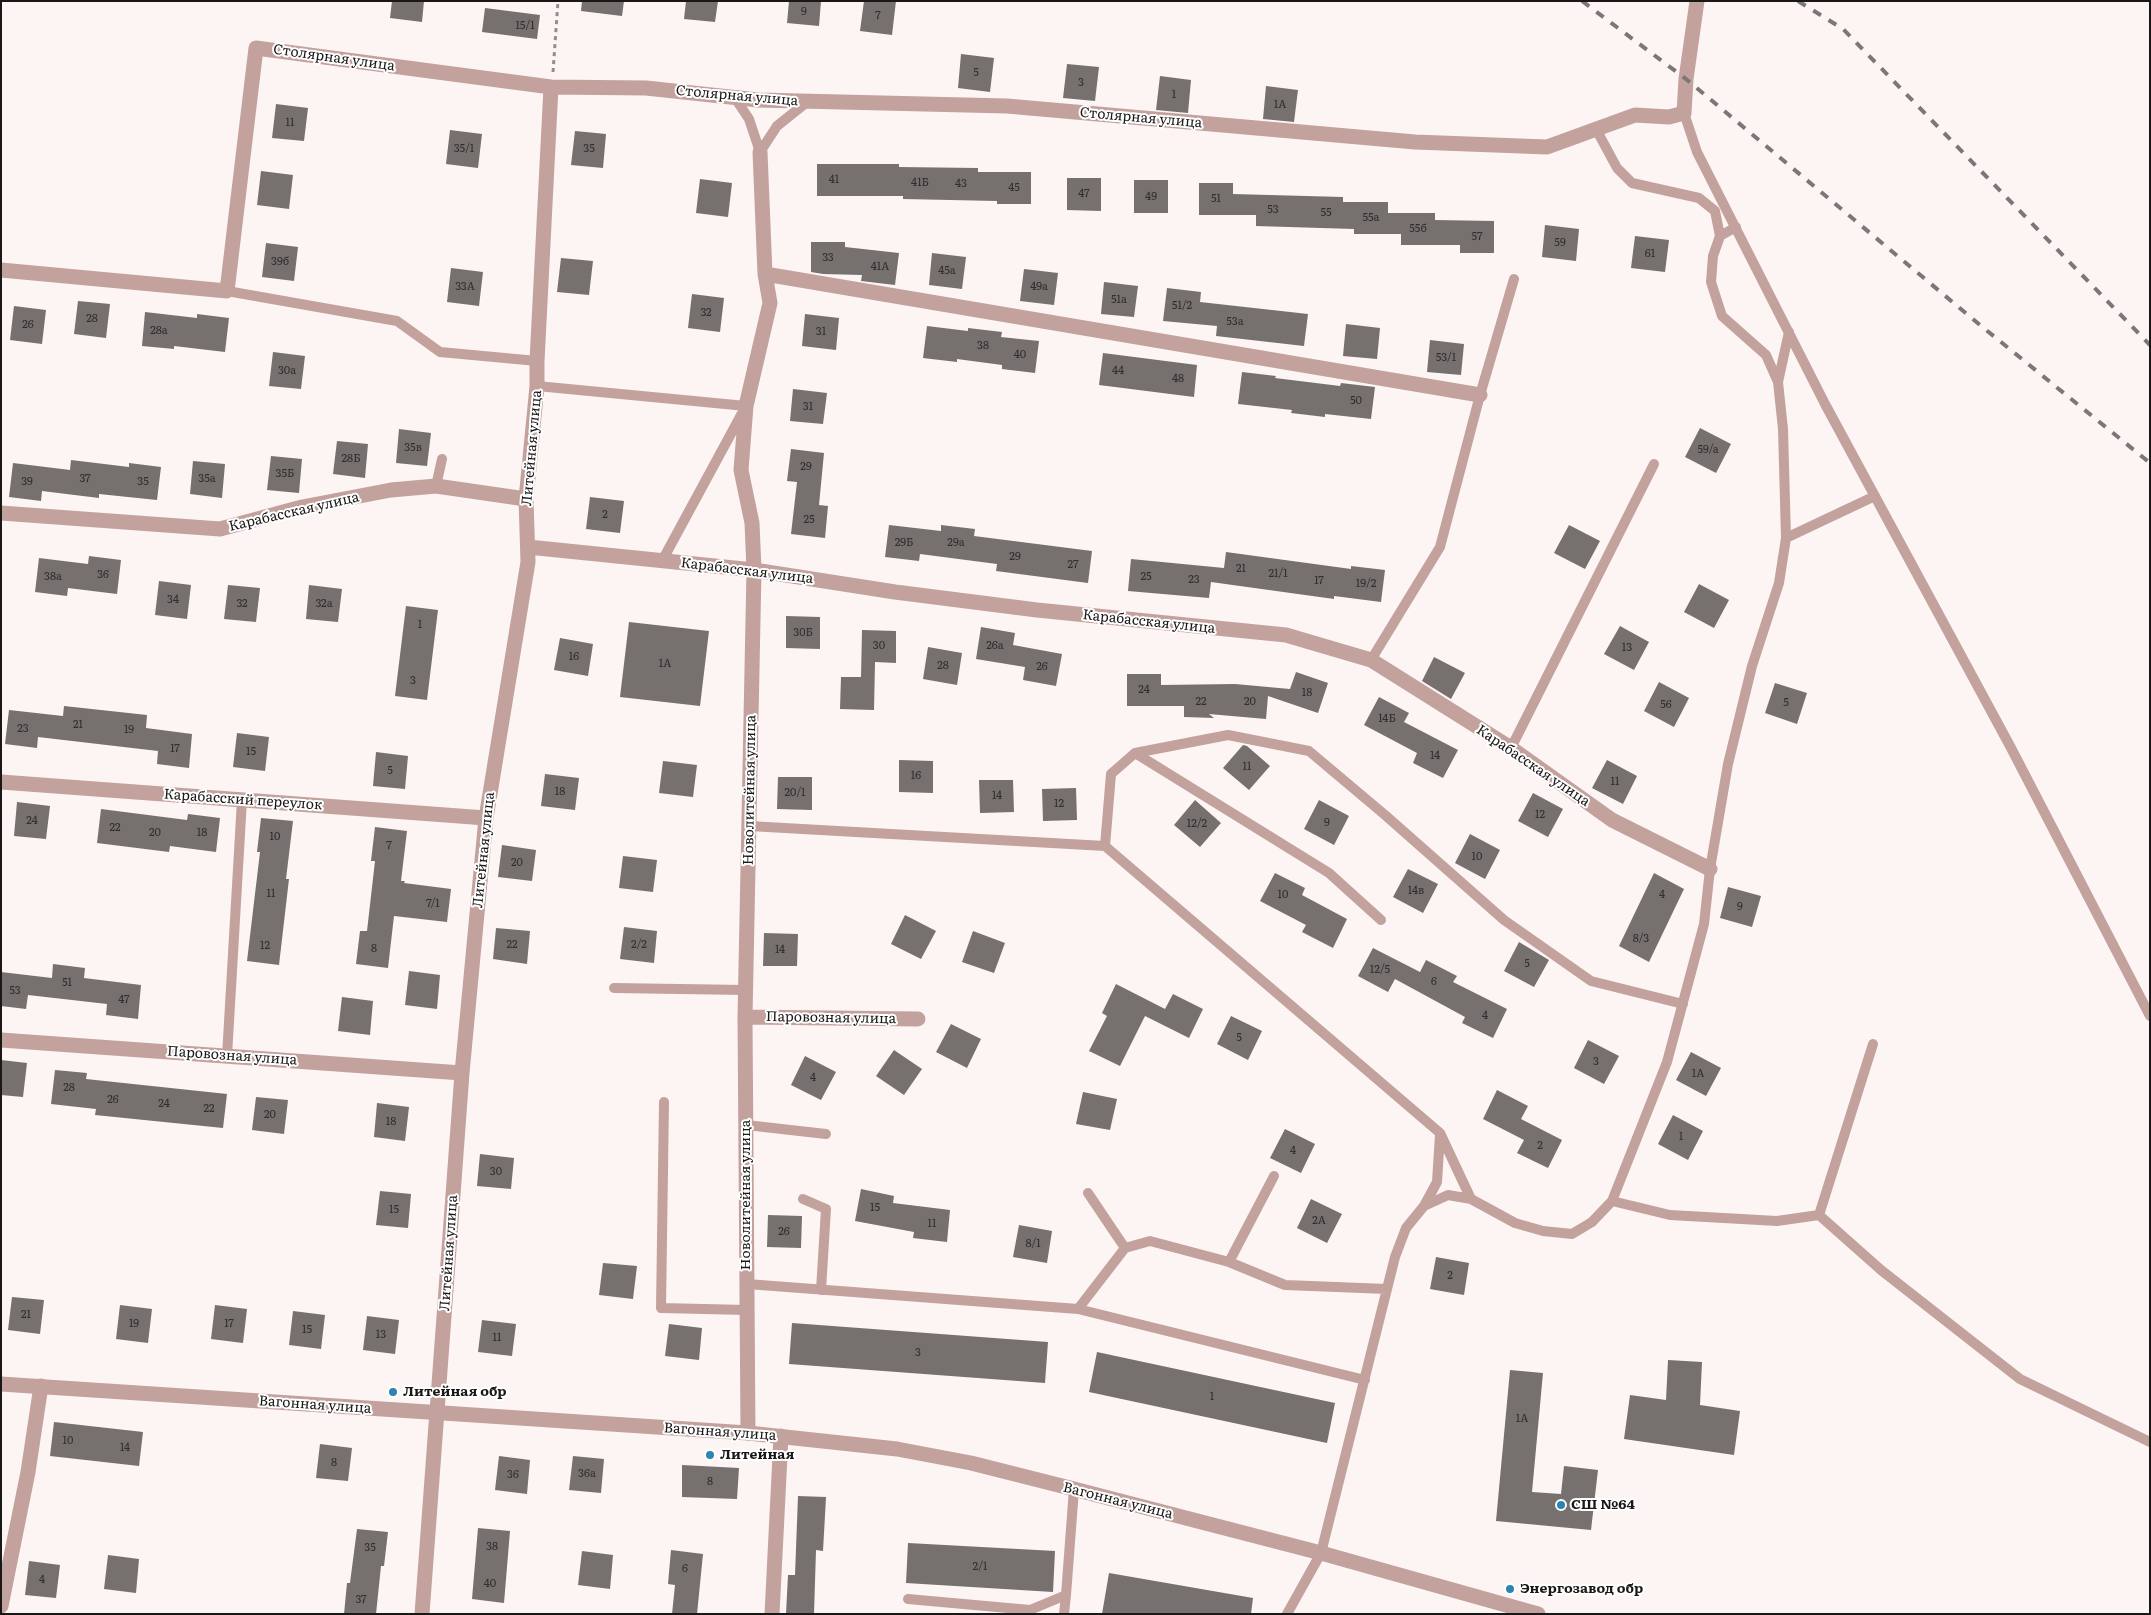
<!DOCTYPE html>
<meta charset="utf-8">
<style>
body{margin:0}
#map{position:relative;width:2151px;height:1615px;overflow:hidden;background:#fdf5f4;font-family:Literata,serif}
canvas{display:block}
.frame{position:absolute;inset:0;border:2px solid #1a1817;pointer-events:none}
</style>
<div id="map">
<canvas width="2151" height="1615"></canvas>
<div class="frame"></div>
</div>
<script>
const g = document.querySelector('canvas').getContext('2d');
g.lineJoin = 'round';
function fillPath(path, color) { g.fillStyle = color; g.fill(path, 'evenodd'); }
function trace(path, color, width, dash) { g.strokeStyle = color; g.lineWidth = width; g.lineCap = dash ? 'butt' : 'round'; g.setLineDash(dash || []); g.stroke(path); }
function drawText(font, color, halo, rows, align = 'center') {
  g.font = font + ' Literata,serif'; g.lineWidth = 4; g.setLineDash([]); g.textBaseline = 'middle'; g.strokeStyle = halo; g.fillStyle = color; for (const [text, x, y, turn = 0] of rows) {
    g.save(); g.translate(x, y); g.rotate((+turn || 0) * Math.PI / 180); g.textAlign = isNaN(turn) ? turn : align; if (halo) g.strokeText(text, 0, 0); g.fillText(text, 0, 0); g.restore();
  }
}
const building = new Path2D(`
 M392,1H424L422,22L390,18Z
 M582,1H624L622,16L581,11Z
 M686,1H718L715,22L684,19Z
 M789,1H821L819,26L787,23Z
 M864,1H896L892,35L860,31Z
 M485,8L540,15L537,39L482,32Z
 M961,54L994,58L990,92L958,88Z
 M1067,64L1099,67L1095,101L1063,98Z
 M1160,76L1191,80L1188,113L1156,110Z
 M1266,86L1298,90L1294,122L1263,119Z
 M276,104L308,108L304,141L272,138Z
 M450,130L482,134L478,168L446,164Z
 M575,131L606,134L603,168L571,165Z
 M817,164H899V167L978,168V172H1031V204H997V201L903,199V196H817Z
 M261,171L293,175L289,209L257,205Z
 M1067,178H1101V211L1067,210Z
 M700,179L732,183L728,217L696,213Z
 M1134,180H1168V213H1134Z
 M1199,183H1233V194L1343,197V202H1388V213H1435V220L1494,221V253H1460V245H1401V234H1354V229L1256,226V215H1199Z
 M1545,225L1579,229L1576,261L1542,257Z
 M1635,236L1669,240L1665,272L1631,268Z
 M811,242H845V247L899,253L895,285L861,281L862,275L823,274L811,272Z
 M266,243L298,247L294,281L262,277Z
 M932,253L966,257L962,289L929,285Z
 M561,258L593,261L589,295L557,292Z
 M451,268L483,272L479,306L447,302Z
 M1024,269L1058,273L1054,305L1020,301Z
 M1104,282L1138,286L1134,317L1101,314Z
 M1167,288L1201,292L1200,302L1308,314L1304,346L1216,336L1217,326L1163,321Z
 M692,294L724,298L720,332L688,328Z
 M78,301L110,304L106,338L74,334Z
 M14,306L46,310L42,344L10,340Z
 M145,312L197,318V314L229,318L225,352L174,346V349L142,346Z
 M805,314L839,318L836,350L802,346Z
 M1346,324L1380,328L1377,359L1343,356Z
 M927,326L968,331V328L1002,332L1001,337L1039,341L1035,373L1002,369V365L957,359V362L923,358Z
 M1430,340L1464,344L1461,375L1427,372Z
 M273,352L305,356L301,389L269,386Z
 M1103,353L1197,365L1194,397L1099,385Z
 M1242,372L1276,376L1275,378L1340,386L1341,383L1375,387L1371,419L1325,414V417L1291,413L1292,410L1238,404Z
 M793,389L827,393L823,424L790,421Z
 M1700,428L1731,444L1716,473L1685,457Z
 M399,429L431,433L427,466L396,463Z
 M337,441L368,444L365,478L333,474Z
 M791,449L824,453L819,505L828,506L825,538L791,534L797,482L787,481Z
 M271,456L302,459L299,493L267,490Z
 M71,460L129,467V463L161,467L157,500L99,494V498L42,491L41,501L9,497L13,463L70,470Z
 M193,461L225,464L222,498L190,494Z
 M590,497L624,501L620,533L586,529Z
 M889,525L941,531V525L975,529L974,536L1092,551L1088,583L996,571L997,564L920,554L919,561L885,557Z
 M1569,525L1600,541L1585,569L1554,553Z
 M1226,552L1351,569V566L1385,570L1381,602L1334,596V599L1211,582L1209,598L1128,591L1131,559L1224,568Z
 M89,556L121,560L117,594L68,588L67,596L35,592L39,558L88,564Z
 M159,581L191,585L187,619L155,615Z
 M1699,584L1729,600L1714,628L1684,612Z
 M228,585L260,588L256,622L224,619Z
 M309,585L342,589L338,622L306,619Z
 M406,606L438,610L427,700L395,696Z
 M786,616L820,617V649L786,648Z
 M629,622L709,631L700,706L620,697Z
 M1620,626L1649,642L1634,670L1604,654Z
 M981,627L1015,633L1013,645L1062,654L1056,686L1023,680L1025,667L976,659Z
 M862,630L896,631V663L875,662L874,710L840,709L841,677H861Z
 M560,638L593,644L588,676L554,670Z
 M928,647L962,653L957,685L923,679Z
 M1434,657L1465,673L1451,699L1422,681Z
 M1296,672L1328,683L1318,713L1268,696L1266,719L1209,714L1214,718L1184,717V706H1127V674H1161V685L1235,684L1290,689Z
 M1659,682L1689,698L1674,727L1644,711Z
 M1775,683L1807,693L1797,724L1765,713Z
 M1379,697L1409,713L1404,722L1458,750L1443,778L1413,763L1417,753L1364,725Z
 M64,706L147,715L146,728L192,734L189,768L157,764L158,751L38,737L37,748L5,744L9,710L63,716Z
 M237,733L269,737L265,771L233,767Z
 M1243,745L1247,746L1270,766L1249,790L1223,768Z
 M376,752L408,756L405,789L373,786Z
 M899,760L933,761V793L899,792Z
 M1607,760L1637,776L1623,804L1592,788Z
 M663,761L697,765L693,797L659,793Z
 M545,774L579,778L575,810L541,806Z
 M778,777H812V810L777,809Z
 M979,780H1013L1014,812L980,813Z
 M1076,788L1077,820L1043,821L1042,789Z
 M1533,793L1563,809L1548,837L1518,821Z
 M1195,800L1221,823L1200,847L1174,825Z
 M1319,800L1349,816L1334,845L1304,829Z
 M17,802L50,806L46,839L14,836Z
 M101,809L187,820L188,814L220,818L216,852L170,846L169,852L97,843Z
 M261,818L293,821L286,879H289L279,965L247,961L260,852H257Z
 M375,827L407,831L401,881H405L404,883L451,889L447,922L394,916L388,968L356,964L360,931H367L375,861H371Z
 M1470,834L1500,850L1485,879L1455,863Z
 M502,845L536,850L532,881L498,877Z
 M623,856L657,860L653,892L619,888Z
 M1408,869L1438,884L1423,913L1393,897Z
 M1275,873L1305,888L1302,895L1347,919L1333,948L1302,932L1306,925L1260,901Z
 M1654,873L1684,889L1649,962L1619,946Z
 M1728,887L1761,896L1752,927L1720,918Z
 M905,915L936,931L921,959L891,944Z
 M624,927L657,931L654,963L620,959Z
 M496,928L530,931L527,964L493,959Z
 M973,931L1005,943L994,973L962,962Z
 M764,933L798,934L797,966H763Z
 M1519,942L1549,960L1534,987L1504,971Z
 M1373,948L1420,972L1426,960L1457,976L1453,982L1507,1009L1493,1038L1462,1023L1465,1017L1395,979L1388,992L1358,976Z
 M53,964L85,968L84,978L141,985L138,1019L106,1015L107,1004L28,995L26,1009L1,1006V972L52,978Z
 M409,971L440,975L437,1009L405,1005Z
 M1116,984L1165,1009L1173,994L1203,1009L1189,1038L1145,1016L1120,1066L1089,1051L1107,1016L1102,1013Z
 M342,997L373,1001L370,1035L338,1031Z
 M1231,1016L1262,1031L1248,1060L1217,1044Z
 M951,1024L981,1039L967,1068L936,1052Z
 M1588,1040L1619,1056L1604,1084L1574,1068Z
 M894,1050L922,1069L904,1095L876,1076Z
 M1691,1052L1721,1068L1706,1096L1676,1080Z
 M805,1056L836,1072L821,1100L791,1085Z
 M1,1060L27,1063L23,1097L1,1095Z
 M55,1070L87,1073L86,1079L227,1094L223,1128L95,1115L96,1109L51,1104Z
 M1497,1090L1528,1106L1521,1119L1562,1140L1548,1168L1517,1153L1524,1140L1483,1119Z
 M1083,1092L1117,1099L1110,1130L1076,1124Z
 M256,1097L288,1100L284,1134L252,1130Z
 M377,1103L409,1107L405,1141L374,1137Z
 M1673,1115L1703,1131L1688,1160L1658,1144Z
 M1285,1129L1315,1144L1301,1173L1270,1158Z
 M480,1154L514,1158L511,1189L477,1186Z
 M861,1189L894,1196L893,1203L950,1210L947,1242L913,1238L914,1232L855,1221Z
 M380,1191L411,1194L408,1228L376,1225Z
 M1311,1199L1342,1214L1327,1243L1297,1228Z
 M768,1215L802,1216L801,1248L767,1247Z
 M1019,1225L1052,1231L1047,1263L1013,1257Z
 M1436,1257L1469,1263L1464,1295L1430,1289Z
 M603,1263L637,1266L633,1299L599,1295Z
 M12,1297L44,1300L40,1334L8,1330Z
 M120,1305L152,1309L148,1343L116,1339Z
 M215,1305L247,1309L243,1343L211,1339Z
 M293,1311L325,1315L321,1349L289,1345Z
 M367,1316L399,1320L395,1354L363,1350Z
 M482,1320L516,1324L512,1356L478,1352Z
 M792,1323L1048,1342L1045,1383L789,1364Z
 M669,1324L702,1328L699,1360L665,1356Z
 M1097,1352L1335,1403L1327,1443L1089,1392Z
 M1668,1360L1702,1362L1700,1405L1740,1411L1734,1455L1624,1439L1630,1395L1666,1400Z
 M1510,1370L1543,1373L1532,1492L1561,1494L1564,1466L1598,1470L1591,1530L1496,1521Z
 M54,1422L143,1432L139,1466L50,1456Z
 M320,1444L352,1448L348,1481L316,1478Z
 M499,1456L530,1460L527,1494L495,1490Z
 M573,1456L604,1459L601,1493L569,1490Z
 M682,1465L739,1468L737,1499L682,1497Z
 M798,1496L826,1497L823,1551L816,1550L814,1614H786L788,1575H795Z
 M478,1528L510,1531L504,1603L472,1599Z
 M357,1529L388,1532L384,1566H381L376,1614H344L347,1583H350Z
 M908,1543L1055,1551L1053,1592L906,1583Z
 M671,1550L703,1554L697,1614H672L675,1585L668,1584Z
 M582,1551L613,1555L610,1589L578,1585Z
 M108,1555L139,1559L136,1593L104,1589Z
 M29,1561L60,1565L56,1598L25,1595Z
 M1109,1573L1253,1598L1251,1614H1102Z`);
const path = new Path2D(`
 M553,72L558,1`);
const service = new Path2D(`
 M735,98L749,119L760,152
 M1684,113L1697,152L1825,404L2010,746L2150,1016
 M1596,129L1617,168L1632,183L1699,198L1715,211L1720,236
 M760,152L777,126L807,102
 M227,291L397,321L440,352L537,361
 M1778,382L1789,332
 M537,386L746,406L662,561
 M436,486L442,459
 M1786,538L1875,496
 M1371,660L1440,547L1480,395L1514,279
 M1511,748L1654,464
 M1135,753L1329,873L1381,920
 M749,826L1105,846
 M614,988L745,990
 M227,1056L242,800
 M664,1102L661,1308L747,1310
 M746,1125L826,1134
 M1088,1193L1125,1248
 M803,1199L826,1209L821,1290
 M1471,1199L1440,1133L1105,846L1111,774L1135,753L1228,735L1309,751L1385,815L1504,920L1591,981L1683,1004
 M1612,1201L1670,1215L1777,1221L1819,1215L1881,1270L2020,1379L2150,1442
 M1424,1206L1437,1182L1440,1134
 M1819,1215L1873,1044
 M1229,1262L1274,1176
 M747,1284L1078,1309L1365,1380
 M1078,1309L1125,1248L1150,1241L1229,1262L1285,1285L1387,1289
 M908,1599L1030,1610L1066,1595L1074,1489
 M1064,1614L1066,1595
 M1287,1614L1321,1553L1395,1257L1406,1228L1424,1206L1448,1195L1471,1199L1515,1223L1543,1231L1572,1234L1592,1222L1612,1201L1667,1062L1704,924L1710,869L1728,764L1752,666L1779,583L1786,538L1783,429L1778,382L1766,355L1722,316L1711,282L1713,256L1720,236L1736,227`);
const minor = new Path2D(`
 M1,270L227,291L256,48L551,87L646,88L758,100L1007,106L1415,142L1547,147L1635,115L1669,117L1684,113L1686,79L1697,1
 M765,274L1480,395
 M1,513L220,529L302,507L391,490L436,486L526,499
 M528,547L754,570L895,592L1037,610L1286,635L1371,660L1511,748L1612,820L1710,869
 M1,782L486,818
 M745,1017L918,1019
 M1,1040L462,1073
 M748,1433L745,1017L754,570L752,523L741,470L746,406L770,303L765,274L760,152
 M1,1606L28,1472L41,1386
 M422,1614L462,1073L486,818L528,562L526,499L537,386V361L551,87
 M772,1614L781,1436`);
const tertiary = new Path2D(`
 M1,1384L748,1433L897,1449L971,1463L1074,1489L1321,1553L1538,1614`);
const rail = new Path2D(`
 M1582,1L1686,79L1980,325L2150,463
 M1798,1L1843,29L2150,345`);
const markers = [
 [393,1392,5,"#2c84b2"],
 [710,1455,5,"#2c84b2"],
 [1561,1505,5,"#2c84b2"],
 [1510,1589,5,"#2c84b2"]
];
const numberNames = [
 ["9",804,12],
 ["7",878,16],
 ["15/1",525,26],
 ["5",976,73],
 ["3",1081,83],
 ["1",1174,95],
 ["1А",1280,105],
 ["11",290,123],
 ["35/1",464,149],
 ["35",589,149],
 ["41",834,180],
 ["41Б",920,183],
 ["43",961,184],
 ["45",1014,188],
 ["47",1084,194],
 ["49",1151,197],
 ["51",1216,199],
 ["53",1273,210],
 ["55",1326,213],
 ["55а",1371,218],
 ["55б",1418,229],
 ["57",1477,237],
 ["59",1560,243],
 ["61",1650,254],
 ["33",828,258],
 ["39б",280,262],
 ["41А",880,267],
 ["45а",947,271],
 ["33А",465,287],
 ["49а",1039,287],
 ["51а",1119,300],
 ["51/2",1182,306],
 ["32",706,313],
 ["28",92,319],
 ["53а",1235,322],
 ["26",28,325],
 ["28а",159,331],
 ["31",821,332],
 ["38",983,346],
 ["40",1020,355],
 ["53/1",1446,358],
 ["30а",287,371],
 ["44",1118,371],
 ["48",1178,379],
 ["50",1356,401],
 ["31",808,407],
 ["35в",413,448],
 ["59/а",1708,450],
 ["28Б",351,459],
 ["29",806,467],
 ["35Б",285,474],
 ["37",85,479],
 ["35а",207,479],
 ["39",27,482],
 ["35",143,482],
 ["2",605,515],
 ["25",809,520],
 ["29Б",904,543],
 ["29а",956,543],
 ["29",1015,557],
 ["27",1073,565],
 ["21",1241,569],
 ["21/1",1278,574],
 ["36",103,575],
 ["38а",53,577],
 ["25",1146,577],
 ["23",1194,580],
 ["17",1319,581],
 ["19/2",1366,584],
 ["34",173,600],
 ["32",242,604],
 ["32а",324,604],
 ["1",420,625],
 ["30Б",803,633],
 ["30",879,646],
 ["26а",995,646],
 ["13",1627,648],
 ["16",574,657],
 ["1А",665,664],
 ["28",943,666],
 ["26",1042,667],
 ["3",413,681],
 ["24",1144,690],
 ["18",1307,693],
 ["22",1201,702],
 ["20",1250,702],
 ["5",1786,703],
 ["56",1666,705],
 ["14Б",1387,719],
 ["21",78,725],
 ["23",23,729],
 ["19",129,730],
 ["17",175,749],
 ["15",251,752],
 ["14",1435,756],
 ["11",1247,767],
 ["5",390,771],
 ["16",916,776],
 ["11",1615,782],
 ["18",560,792],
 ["20/1",795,793],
 ["14",997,796],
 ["12",1059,804],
 ["12",1540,815],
 ["24",32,821],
 ["9",1327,823],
 ["12/2",1197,824],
 ["22",115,828],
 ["20",155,833],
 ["18",202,833],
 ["10",275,837],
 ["7",389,846],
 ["10",1477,857],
 ["20",517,863],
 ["14в",1416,891],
 ["11",271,894],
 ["10",1283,895],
 ["4",1662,895],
 ["7/1",433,904],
 ["9",1740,907],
 ["8/3",1641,939],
 ["22",512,945],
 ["2/2",639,945],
 ["12",265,946],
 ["8",374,949],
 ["14",780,950],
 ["5",1527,964],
 ["12/5",1380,970],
 ["6",1434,982],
 ["51",67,983],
 ["53",15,991],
 ["47",124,1000],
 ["4",1485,1016],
 ["5",1239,1038],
 ["3",1596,1062],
 ["1А",1698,1074],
 ["4",813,1078],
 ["28",69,1088],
 ["26",113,1100],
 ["24",164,1104],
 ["22",209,1109],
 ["20",270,1115],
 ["18",391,1122],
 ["1",1681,1137],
 ["2",1540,1146],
 ["4",1293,1151],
 ["30",496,1172],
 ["15",875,1208],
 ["15",394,1210],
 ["2А",1319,1221],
 ["11",932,1224],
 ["26",784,1232],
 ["8/1",1033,1244],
 ["2",1450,1276],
 ["21",26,1315],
 ["19",134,1324],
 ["17",229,1324],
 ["15",307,1330],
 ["13",381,1335],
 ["11",497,1338],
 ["3",918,1353],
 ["1",1212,1397],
 ["1А",1522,1419],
 ["10",68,1441],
 ["14",125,1448],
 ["8",334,1463],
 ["36а",587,1474],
 ["36",513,1475],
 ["8",710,1482],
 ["38",492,1547],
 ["35",370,1548],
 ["2/1",980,1567],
 ["6",685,1569],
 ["4",42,1580],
 ["40",490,1584],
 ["37",361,1600]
];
const streetNames = [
 ["Столярная улица",334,58,8],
 ["Столярная улица",737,96,5],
 ["Столярная улица",1141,118,5],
 ["Литейная улица",532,448,-85],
 ["Карабасская улица",294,512,-13],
 ["Карабасская улица",747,571,7],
 ["Карабасская улица",1149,622,6],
 ["Карабасская улица",1533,766,34],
 ["Новолитейная улица",750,790,-89],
 ["Карабасский переулок",243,800,4],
 ["Литейная улица",484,850,-84],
 ["Паровозная улица",831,1018,1],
 ["Паровозная улица",232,1056,4],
 ["Новолитейная улица",746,1195,-90],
 ["Литейная улица",449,1253,-86],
 ["Вагонная улица",315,1405,4],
 ["Вагонная улица",720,1432,4],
 ["Вагонная улица",1118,1501,14]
];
const poiNames = [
 ["Литейная обр",403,1392],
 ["Литейная",720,1455],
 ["СШ №64",1571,1505],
 ["Энергозавод обр",1520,1589]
];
fillPath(building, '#76706f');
trace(path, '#938d8c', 3, [4, 4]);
trace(service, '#c3a29e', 10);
trace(minor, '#c3a29e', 15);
trace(tertiary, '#c3a29e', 15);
trace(rail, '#7c7776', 4, [9, 9]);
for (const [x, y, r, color] of markers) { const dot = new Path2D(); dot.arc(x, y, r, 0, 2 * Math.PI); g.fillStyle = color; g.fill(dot); trace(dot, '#fff', 2); }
drawText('11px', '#312e2d', null, numberNames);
drawText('14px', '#1a1817', '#fff', streetNames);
drawText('bold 14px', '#1a1817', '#fff', poiNames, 'left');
</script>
